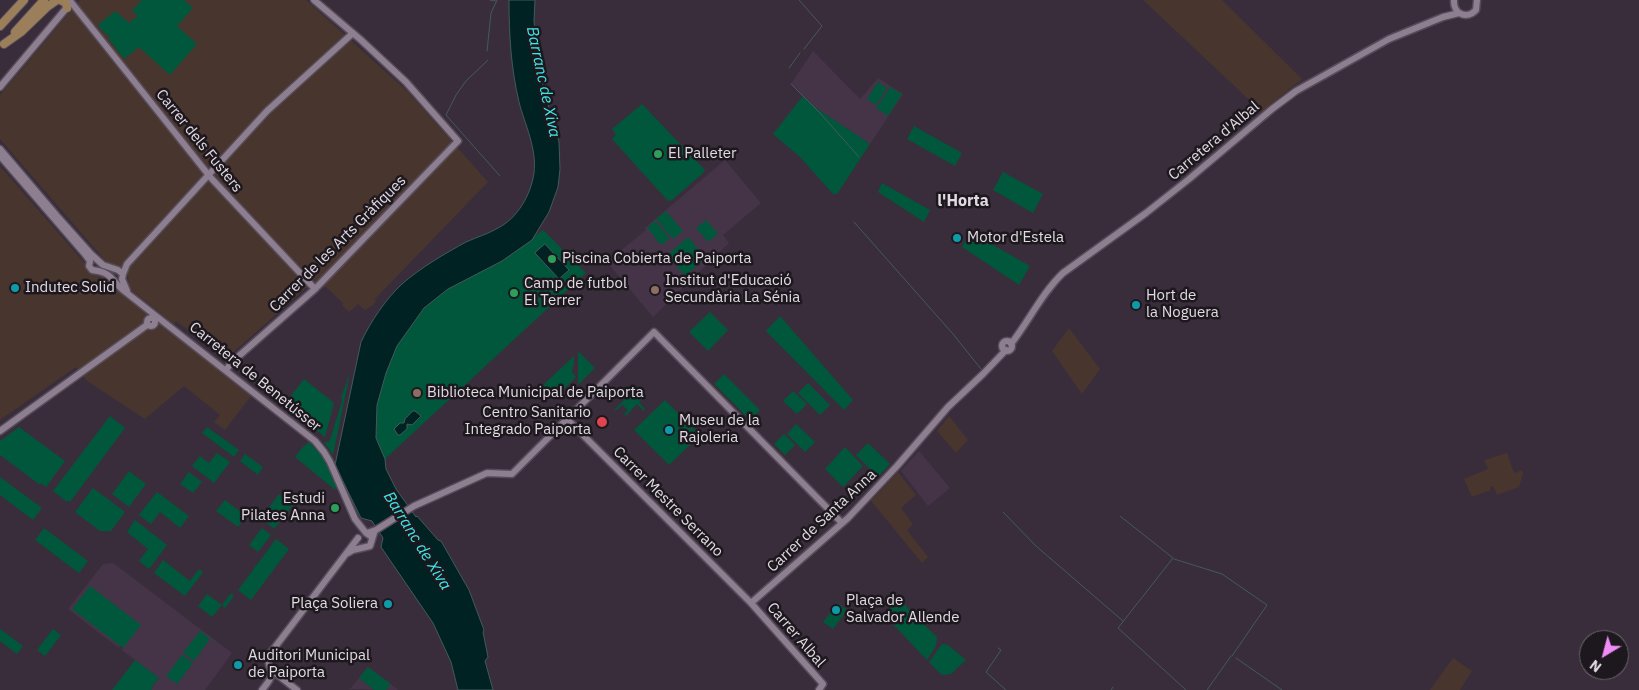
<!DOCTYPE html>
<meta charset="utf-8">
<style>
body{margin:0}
#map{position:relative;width:1639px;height:690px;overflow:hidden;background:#392d3c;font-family:"IBM Plex Sans",sans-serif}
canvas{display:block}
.north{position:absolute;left:1579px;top:630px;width:50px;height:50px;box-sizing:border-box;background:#1d181e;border:1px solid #6c666d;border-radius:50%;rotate:217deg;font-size:14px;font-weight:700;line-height:20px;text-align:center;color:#e2dae3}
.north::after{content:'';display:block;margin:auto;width:18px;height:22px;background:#f08bf6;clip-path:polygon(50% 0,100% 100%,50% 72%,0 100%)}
</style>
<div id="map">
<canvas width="1639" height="690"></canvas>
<div class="north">N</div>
</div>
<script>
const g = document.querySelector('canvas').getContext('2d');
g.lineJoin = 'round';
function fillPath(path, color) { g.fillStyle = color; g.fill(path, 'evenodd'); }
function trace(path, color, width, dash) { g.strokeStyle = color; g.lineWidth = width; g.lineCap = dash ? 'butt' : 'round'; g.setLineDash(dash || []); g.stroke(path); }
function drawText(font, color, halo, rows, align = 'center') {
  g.font = font + ' "IBM Plex Sans",sans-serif'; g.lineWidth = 5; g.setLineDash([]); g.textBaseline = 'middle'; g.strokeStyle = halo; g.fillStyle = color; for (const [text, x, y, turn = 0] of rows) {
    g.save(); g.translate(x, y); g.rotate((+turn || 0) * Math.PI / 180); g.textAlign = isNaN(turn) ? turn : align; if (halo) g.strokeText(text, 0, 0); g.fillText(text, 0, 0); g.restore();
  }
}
const built = new Path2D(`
 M813,51L860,99L878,78L903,94L870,144L816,108L791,84Z
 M725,160L761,203L723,235L729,243L653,317L607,262L646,230L645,228Z
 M919,451L950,488L928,506L901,471Z
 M113,563L232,653L205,690H152L151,689L159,678L122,650L123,648L120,646L119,648L68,609L103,564Z
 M368,667L398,690L350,689Z`);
const industrial = new Path2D(`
 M80,0H306L408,92L488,182L375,299L376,301L373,305L365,310L358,304L349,312L342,305L343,303L326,287L306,288L229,356H222L176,321L174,324L129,288L128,275L114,264H108L0,139V95Z
 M1143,0H1222L1302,79L1262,112Z
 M0,166L95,275L103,277L251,396L225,430L214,422L220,415L184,386L145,419L87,381L76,367L0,420Z
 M1069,328L1100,369L1082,394L1052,351Z
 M949,416L968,440L956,453L937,431Z
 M1507,453L1514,473L1522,470L1523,474L1519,487L1497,495L1493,486L1490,488L1491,490L1472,497L1464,479L1488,469L1484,460Z
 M898,472L916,495L901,508L913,524L907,530L928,557L922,563L871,501Z
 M1453,658L1472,671L1460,690H1430Z`);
const green = new Path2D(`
 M142,0H184L193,8L177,26L197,44L170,75L139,47L124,59L108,38L110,37L106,33L105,34L98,25L115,11L129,23L138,16L132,11Z
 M878,82L887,88L876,105L867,99Z
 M890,87L902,94L888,116L876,108Z
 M803,96L816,108L870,144L837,194H833L800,157L773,134Z
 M642,104L705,170L703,173L672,200L668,201L612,139L616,135L612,129Z
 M914,126L962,153L955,166L907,139Z
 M1003,172L1043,194L1033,213L993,190Z
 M882,183L930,210L924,222L878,192Z
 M666,211L683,231L673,239L656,219Z
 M706,220L718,234L708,242L696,228Z
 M655,221L669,237L668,240L663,244H660L648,229V227Z
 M543,230L586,273L385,459L376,438L377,405L386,373L397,346L424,308L448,289L501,261Z
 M970,232L1030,266L1019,285L962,247Z
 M688,237L706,258L685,276L667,255Z
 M710,312L728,330L708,351L689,332Z
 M780,316L853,400L844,410L766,331Z
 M579,352L595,368L578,385V353Z
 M574,356V363L572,372L576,377L556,397L549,391L550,389L549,388L547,390L542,386Z
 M350,373L349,378L333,455L324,442H328L330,440L342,401L341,397Z
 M724,374L760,410L750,420L714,384Z
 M304,379L334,403L325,437L284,405Z
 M808,383L830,405L820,415L798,393Z
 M638,386L646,395L639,402L645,409L644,411L637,404L626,416L624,414L628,410L622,405L615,411L614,410Z
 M793,391L807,404L797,414L783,401Z
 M665,400L700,435L669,465L634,430Z
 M110,416L125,428L70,502L68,500L67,502L53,491Z
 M796,424L815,442L805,452L787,434Z
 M19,427L65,461L46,487L41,483L40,485L0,455V441Z
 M207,427L239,450L234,457L202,433Z
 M784,434L795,445L785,455L774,444Z
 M309,442L321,454L338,488L334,489L295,457L302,448Z
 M868,443L890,464L878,477L856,455Z
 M845,447L863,466L843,487L825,469Z
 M217,453L230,462L214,483L192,466L200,456L209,463Z
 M245,454L263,467L258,475L240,461Z
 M129,471L146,484L129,507L112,494Z
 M189,472L202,482L193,493L180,484Z
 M0,477L42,508L33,520L0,495Z
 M93,488L125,512L111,531H100L75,512Z
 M157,492L189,516L180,528L160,512L151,524L139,515Z
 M279,494L293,505L274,529L261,518Z
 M225,500L246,516L238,527L216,511Z
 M135,520L167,545L149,569L139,561L148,549L127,532Z
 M44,528L88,561L79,573L35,540Z
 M262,528L271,535L258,552L249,545Z
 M276,539L289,549L251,600L238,590Z
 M163,560L190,581L199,569L203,572L185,596L154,573Z
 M90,586L141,625L123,648L72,609Z
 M231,593L234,596L225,608L222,605L212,617L198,606L207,594L222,605Z
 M893,597L899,598L915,616L937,637L936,646L927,660L887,618Z
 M838,603L847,610L833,629L823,622Z
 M0,629L23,646L17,654L0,641Z
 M53,629L61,635L45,656L37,650Z
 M200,631L210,639L194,661L183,653Z
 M942,644L948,645L966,660L951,674L942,675L929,662Z
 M182,655L193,663L177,684L166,676Z
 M135,660L159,678L151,688L152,690H112Z
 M368,667L391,684L386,690H374L359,678Z`);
const water = new Path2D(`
 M509,0H535L534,21L539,68L544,91L559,142L560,169L558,187L549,212L532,240L502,261L448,289L424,308L397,346L386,373L377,405L376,438L385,459L386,469L396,489L416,517L417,516L438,540L441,541L469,590L484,630L483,632L488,657L485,661L493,690H458L451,662L433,623L381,547L383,538L372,521L361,518L335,465L361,342C371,321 385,300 402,284C420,268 446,253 466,242C477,237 488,234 498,228C518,218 531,194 534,173C537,148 525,125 519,102C511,68 509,35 509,0Z
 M545,244L569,270L559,279L535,253Z
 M413,411H415L421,416L412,425L407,424V429L400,435H398L394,429L400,423H404L405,419Z`);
const stream = new Path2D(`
 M490,0L496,1
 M799,0L822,26L804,49
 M487,51L491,13L497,0
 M488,60L466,81L456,95L446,115L500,176
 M789,68L800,53
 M791,84L820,113L859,157
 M854,222L953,334L981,369
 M1003,512L1036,546L1123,621
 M1120,516L1173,558L1118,628L1186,690
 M1174,559L1222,574L1267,605L1232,656
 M998,648L1001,650L986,672L1006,690
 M1236,658L1282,690
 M1111,690L1113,687
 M1207,690L1231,656`);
const minor = new Path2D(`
 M1454,0C1453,14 1467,20 1476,10L1477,0
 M71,2L211,178L315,289
 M0,87L69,5
 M0,149L57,216L91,254L103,265L118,270L123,274L122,279L127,291
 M0,156L84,253L90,261L89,266L92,270C113,273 109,278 123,290L315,441L324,452L330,462L355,519L366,533L372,537
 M123,274L127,264L267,111L353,33
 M147 322a4 4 0 1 1 8 0a4 4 0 1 1-8 0Z
 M1002 346a5 5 0 1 1 10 0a5 5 0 1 1-10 0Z
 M1011,344C1029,321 1042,293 1063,273L1146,213L1189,179L1272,109L1296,91L1389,39L1443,17L1459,13
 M226,370L232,362L315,289L458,141L406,82L361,40L314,0
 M567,419L751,603L823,684L819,690
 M0,431L147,325
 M367,533L376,530L414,506L487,473L512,474L654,332L842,523
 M348,553L353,550L370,546L374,533
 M751,603L848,518L897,466L948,407L983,374L1006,350
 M270,669L297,690
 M262,690C265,686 270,681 271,676C272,668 266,663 269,655L358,538`);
const major = new Path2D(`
 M60,0L66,3L67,8
 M0,26L24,0
 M15,32L44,0
 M4,44L21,32L47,7L57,0`);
const markers = [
 [658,154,5,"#2e9e5b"],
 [957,238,5,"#0f9aa8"],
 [552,259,5,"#2e9e5b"],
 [15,288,5,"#0f9aa8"],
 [655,290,5,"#8d6e63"],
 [514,293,5,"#2e9e5b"],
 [1136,305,5,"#0f9aa8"],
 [417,393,5,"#8d6e63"],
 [602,422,6,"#e0444e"],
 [669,430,5,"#0f9aa8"],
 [335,508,5,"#2e9e5b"],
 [388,604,5,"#0f9aa8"],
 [836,610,5,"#0f9aa8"],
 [238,665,5,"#0f9aa8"]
];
const streetNames = [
 ["Carrer dels Fusters",199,141,51],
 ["Carretera d'Albal",1214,141,-40],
 ["Carrer de les Arts Gràfiques",338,244,-45],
 ["Carretera de Benetússer",255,377,39],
 ["Carrer Mestre Serrano",668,502,45],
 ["Carrer de Santa Anna",822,521,-43],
 ["Carrer Albal",796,635,49]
];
const poiNames = [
 ["El Palleter",668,154],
 ["Motor d'Estela",967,238],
 ["Piscina Cobierta de Paiporta",562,259],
 ["Institut d'Educació",665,281],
 ["Secundària La Sénia",665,298],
 ["Camp de futbol",524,284],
 ["El Terrer",524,301],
 ["Indutec Solid",25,288],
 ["Hort de",1146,296],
 ["la Noguera",1146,313],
 ["Biblioteca Municipal de Paiporta",427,393],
 ["Centro Sanitario",591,413,"right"],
 ["Integrado Paiporta",591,430,"right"],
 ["Museu de la",679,421],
 ["Rajoleria",679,438],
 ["Estudi",325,499,"right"],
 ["Pilates Anna",325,516,"right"],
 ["Plaça de",846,601],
 ["Salvador Allende",846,618],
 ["Plaça Soliera",378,604,"right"],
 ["Auditori Municipal",248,656],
 ["de Paiporta",248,673]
];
const waterNames = [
 ["Barranc de Xiva",543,82,78],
 ["Barranc de Xiva",417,541,58]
];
const neighbourhoodNames = [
 ["l'Horta",963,201]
];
fillPath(built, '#453448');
fillPath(industrial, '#48352e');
fillPath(green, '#01573b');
fillPath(water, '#022');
trace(water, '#44595c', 1);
trace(stream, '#44595c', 1);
trace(minor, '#564c59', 9);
trace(major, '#564c59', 10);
trace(minor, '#8d7e90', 6);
trace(major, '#9b7f5b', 8);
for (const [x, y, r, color] of markers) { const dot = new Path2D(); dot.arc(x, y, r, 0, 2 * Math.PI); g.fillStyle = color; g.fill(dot); trace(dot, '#1d181e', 2); }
drawText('15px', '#e2dae3', '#1d181e', streetNames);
drawText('15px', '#e2dae3', '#1d181e', poiNames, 'left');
drawText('italic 16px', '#39e9ea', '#1d181e', waterNames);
drawText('bold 16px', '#e2dae3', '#1d181e', neighbourhoodNames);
</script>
